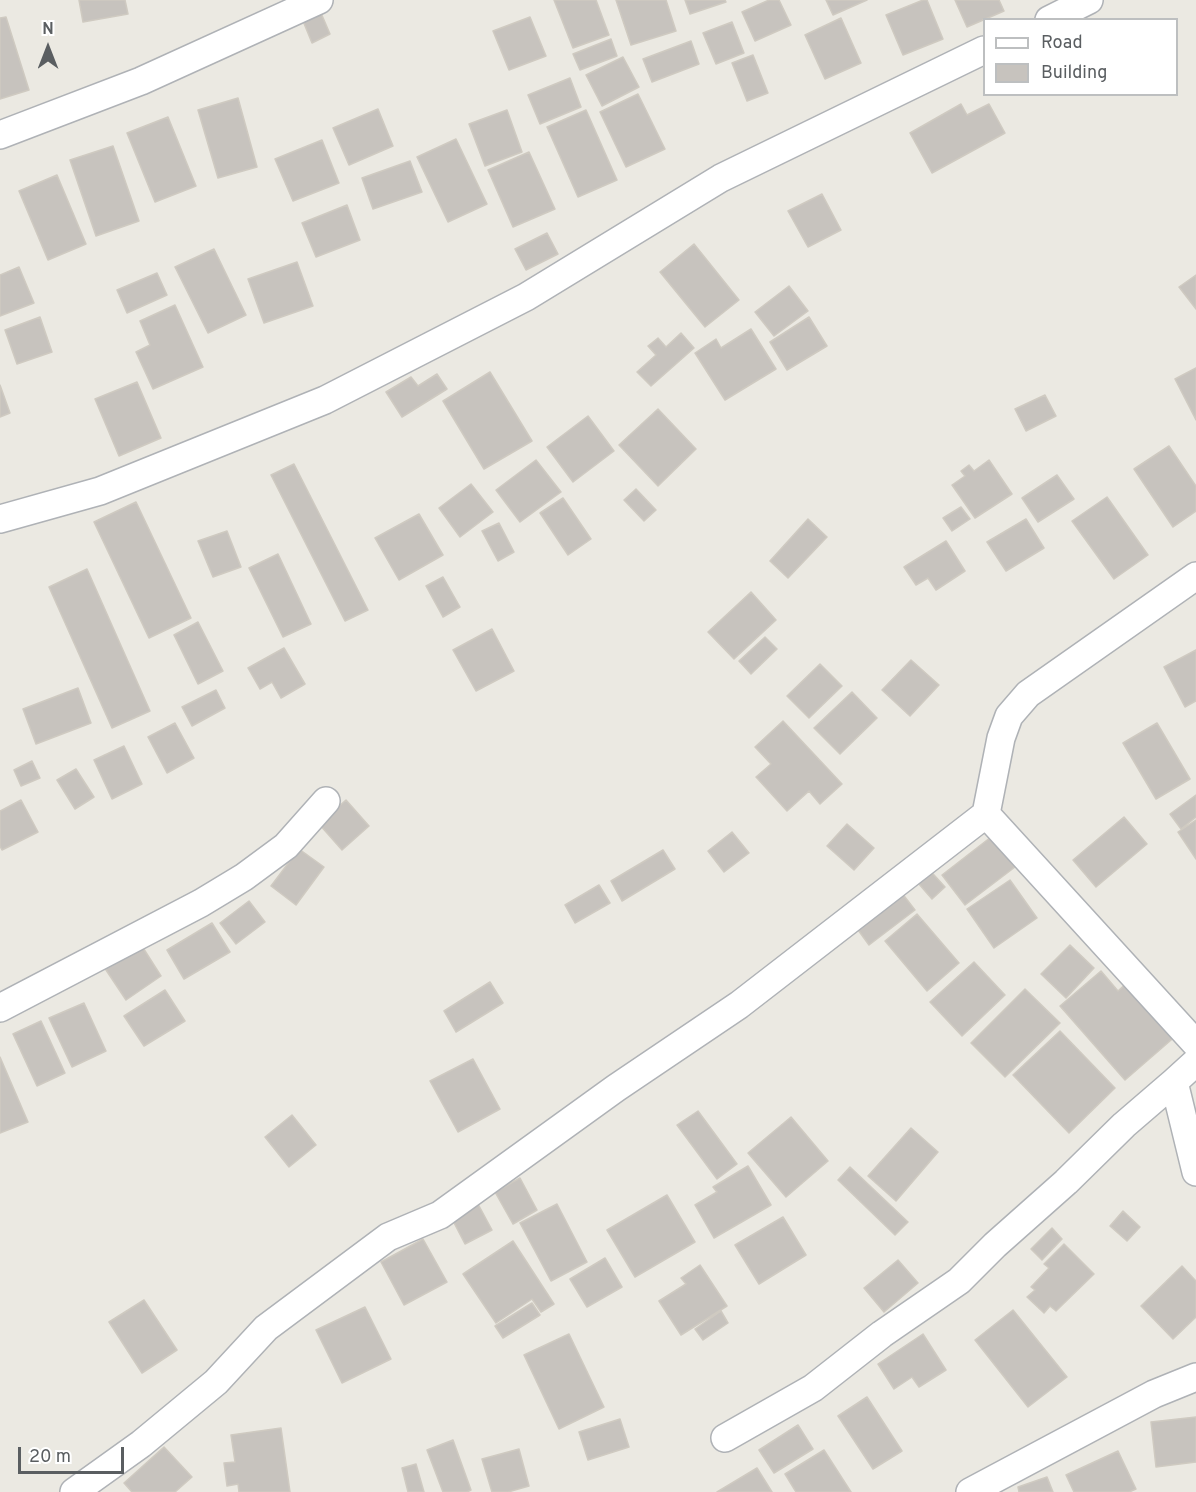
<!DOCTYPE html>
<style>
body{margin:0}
#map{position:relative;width:1196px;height:1492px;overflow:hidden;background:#ebe9e2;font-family:Overpass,sans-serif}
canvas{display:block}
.legend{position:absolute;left:983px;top:18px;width:195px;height:78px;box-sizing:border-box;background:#fff;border:2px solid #bdbfc0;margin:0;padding:8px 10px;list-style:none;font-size:18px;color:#5a5e61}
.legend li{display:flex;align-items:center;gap:12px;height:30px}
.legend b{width:30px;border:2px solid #bdbfc0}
.north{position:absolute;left:18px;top:18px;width:60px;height:60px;-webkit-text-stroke:4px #fff;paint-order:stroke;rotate:0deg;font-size:16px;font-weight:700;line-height:24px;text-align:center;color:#5a5e61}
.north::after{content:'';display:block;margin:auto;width:21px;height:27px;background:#5a5e61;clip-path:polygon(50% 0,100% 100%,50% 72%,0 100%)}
.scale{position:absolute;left:18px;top:1447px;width:106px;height:27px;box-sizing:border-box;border:3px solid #5a5e61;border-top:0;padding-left:8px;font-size:18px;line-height:21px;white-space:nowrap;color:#5a5e61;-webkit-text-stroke:4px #fff;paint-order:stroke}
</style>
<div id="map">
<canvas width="1196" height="1492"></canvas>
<ul class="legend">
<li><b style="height:8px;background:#fff"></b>Road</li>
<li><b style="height:16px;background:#c7c3be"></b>Building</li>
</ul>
<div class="north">N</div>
<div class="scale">20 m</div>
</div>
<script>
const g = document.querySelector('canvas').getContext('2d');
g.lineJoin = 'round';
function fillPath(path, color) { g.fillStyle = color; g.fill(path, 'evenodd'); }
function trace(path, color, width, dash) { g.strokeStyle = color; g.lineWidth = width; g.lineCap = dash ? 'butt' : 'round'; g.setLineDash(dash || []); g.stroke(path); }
const building = new Path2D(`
 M79,0H125L128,14L83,22Z
 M554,0H596L609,35L573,48Z
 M616,0H666L676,31L631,45Z
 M685,0H725L726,2L690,14Z
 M769,0H779L791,25L755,41L742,12Z
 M826,0H867L833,15Z
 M923,0H927L943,39L903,55L886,15Z
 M955,0H999L1004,11L967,27Z
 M321,13L330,34L312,43L303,21Z
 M6,17L29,90L0,99V18Z
 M530,17L546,56L509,70L493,31Z
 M841,18L861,63L825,79L805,35Z
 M732,22L744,53L716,64L703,33Z
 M611,39L617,56L580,70L573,54Z
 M691,41L699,64L652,82L643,59Z
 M753,55L768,93L747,101L732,63Z
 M623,57L639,87L602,106L586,75Z
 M570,78L581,107L540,124L528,95Z
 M638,94L665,149L626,167L600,112Z
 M238,98L257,167L218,178L198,110Z
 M961,104L967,115L989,104L1005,133L932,173L910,133Z
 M378,109L393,146L349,165L333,128Z
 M507,110L522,152L485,166L469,124Z
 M586,110L617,180L578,197L547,127Z
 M168,117L196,186L155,202L127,133Z
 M456,139L487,204L448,222L417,157Z
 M322,140L339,183L293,201L275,159Z
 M113,146L139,221L96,236L70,160Z
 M529,152L555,209L513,227L488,170Z
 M410,161L422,192L373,209L362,178Z
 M57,175L86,244L48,260L19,191Z
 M822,194L841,230L808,247L788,211Z
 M347,205L360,240L316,257L302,223Z
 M547,233L558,254L526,270L515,249Z
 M694,244L739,300L705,327L660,272Z
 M214,249L246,315L208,333L175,267Z
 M297,262L313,306L264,323L248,279Z
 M19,267L34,303L0,316V275Z
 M157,273L167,295L127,313L117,290Z
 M1196,275V309L1179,287Z
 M789,286L808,311L774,336L755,312Z
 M175,305L203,367L153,389L136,352L150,345L140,321Z
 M40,317L52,352L17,364L5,330Z
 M809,317L827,346L787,370L770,342Z
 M751,329L776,369L725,400L695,353L716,339L721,348Z
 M681,333L694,348L651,386L637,372L656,355L648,346L658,338L666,347Z
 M1196,368V420L1175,379Z
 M490,372L532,441L484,469L443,401Z
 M437,374L447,389L402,417L386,392L411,377L418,386Z
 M137,382L161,438L119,456L95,399Z
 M0,385L10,413L0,417Z
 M1045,395L1056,416L1026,431L1015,409Z
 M658,409L696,449L658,486L619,445Z
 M588,416L614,451L573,482L547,447Z
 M1169,446L1196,486V511L1173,527L1134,469Z
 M536,460L561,492L520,522L496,490Z
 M989,460L1012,494L975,518L952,485L965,476L961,471L969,465L974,471Z
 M294,464L368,610L345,621L271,475Z
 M1057,475L1074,499L1038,522L1022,498Z
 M471,484L493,512L460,537L439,508Z
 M636,489L656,510L644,521L624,500Z
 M1107,497L1148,555L1114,579L1072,521Z
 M563,498L591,539L568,555L540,513Z
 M136,502L191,618L149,638L94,522Z
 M961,507L970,519L952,531L943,518Z
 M419,514L443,555L399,580L375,538Z
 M808,519L827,537L788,578L770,561Z
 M1026,519L1044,548L1006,571L987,542Z
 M499,523L514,552L498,561L482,531Z
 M227,531L241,567L213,577L198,541Z
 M946,541L965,571L936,590L928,578L916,585L904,567Z
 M278,554L311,624L283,637L249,568Z
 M87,569L150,711L112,728L49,587Z
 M443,577L460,607L443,617L426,586Z
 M751,592L776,620L734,659L708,632Z
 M198,622L223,671L198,684L174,635Z
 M492,629L514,671L476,691L453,650Z
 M765,637L777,649L751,674L739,661Z
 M284,648L305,684L281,698L272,682L260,689L248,668Z
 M1196,650V701L1185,707L1164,667Z
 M911,660L939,685L910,716L882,690Z
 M820,664L842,686L809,718L787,696Z
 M78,688L91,723L36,744L23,709Z
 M216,690L225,708L192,726L182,707Z
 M852,692L877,718L840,754L814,728Z
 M783,721L842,784L820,804L809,791L787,811L756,777L771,764L755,747Z
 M175,723L194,758L167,773L148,737Z
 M1157,723L1190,779L1156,799L1123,743Z
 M124,746L142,784L112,799L94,760Z
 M32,761L40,778L21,786L14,770Z
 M76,769L94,797L75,809L57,780Z
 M1196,795V817L1181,829L1170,814Z
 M21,800L38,832L2,850L0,846V811Z
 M346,800L369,826L342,850L319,824Z
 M1124,817L1147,844L1096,887L1073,860Z
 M1196,820V859L1178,832Z
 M847,824L874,848L854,870L827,846Z
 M732,832L749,853L724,872L708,851Z
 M991,837L1015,867L965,905L942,875Z
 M299,849L324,867L296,905L271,886Z
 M663,850L675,869L622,901L611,881Z
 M924,864L945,887L932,899L912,876Z
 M1010,880L1037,918L994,948L967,909Z
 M599,885L610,903L575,923L565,905Z
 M898,888L915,910L869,945L853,923Z
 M249,901L265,922L236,944L220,923Z
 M917,914L959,963L927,991L885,941Z
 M212,923L230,952L184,979L167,950Z
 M140,943L161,976L126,1000L104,967Z
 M1070,945L1094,968L1066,998L1041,974Z
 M974,962L1005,995L962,1036L930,1002Z
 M1101,971L1118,991L1130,980L1178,1034L1125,1080L1060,1006Z
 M490,982L503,1003L456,1032L444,1011Z
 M1025,989L1060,1023L1005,1077L971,1043Z
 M165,990L185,1021L144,1046L124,1016Z
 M84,1003L106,1051L72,1067L49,1018Z
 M41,1021L65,1073L37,1086L13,1034Z
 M1060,1031L1115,1088L1069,1133L1013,1075Z
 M0,1057L28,1122L0,1133Z
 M473,1059L500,1109L458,1132L430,1081Z
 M698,1111L737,1164L717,1179L677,1125Z
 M292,1115L316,1145L289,1167L265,1137Z
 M791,1117L828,1161L786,1197L748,1153Z
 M911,1128L938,1152L896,1201L868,1176Z
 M748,1166L771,1205L714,1238L695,1205L717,1192L713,1187Z
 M850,1167L908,1222L895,1235L838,1180Z
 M520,1178L537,1210L513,1224L495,1192Z
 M667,1195L695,1242L635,1277L607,1230Z
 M478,1204L492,1230L465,1244L451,1217Z
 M557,1204L587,1262L551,1281L520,1223Z
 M1123,1211L1140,1227L1127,1241L1110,1226Z
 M783,1217L806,1255L759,1284L735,1245Z
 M1052,1228L1062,1239L1042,1260L1031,1249Z
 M423,1239L447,1282L404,1305L381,1262Z
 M513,1241L554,1304L541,1312L532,1299L496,1323L463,1274Z
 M1064,1244L1094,1274L1056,1311L1050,1306L1044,1313L1027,1297L1035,1290L1031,1287L1049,1268L1044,1264Z
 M605,1258L622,1287L587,1307L570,1279Z
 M898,1260L918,1283L884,1312L864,1288Z
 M700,1265L727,1306L681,1335L659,1301L686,1284L681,1278Z
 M1182,1266L1196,1281V1317L1173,1339L1141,1306Z
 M144,1300L177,1350L142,1373L109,1322Z
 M532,1303L540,1315L503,1338L495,1326Z
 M365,1307L391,1359L342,1383L316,1330Z
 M1013,1310L1067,1377L1028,1407L975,1340Z
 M721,1311L728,1323L703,1340L695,1329Z
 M569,1334L604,1407L559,1429L524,1355Z
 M923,1334L946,1370L919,1387L912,1377L894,1389L878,1364Z
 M867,1397L902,1451L873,1469L838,1416Z
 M1196,1417V1462L1156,1467L1151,1422Z
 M620,1419L629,1447L588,1460L579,1432Z
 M798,1425L813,1449L774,1473L759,1450Z
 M281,1428L290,1492H239L238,1484L227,1486L224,1463L235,1462L231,1435Z
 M453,1440L471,1490L467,1492H443L427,1450Z
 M164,1447L192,1477L175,1492H132L124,1483Z
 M519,1449L529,1486L508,1492H492L482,1459Z
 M824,1450L851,1492H796L785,1474Z
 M1118,1451L1136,1489L1129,1492H1074L1066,1475Z
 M416,1464L424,1492H408L402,1468Z
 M757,1468L772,1492H717Z
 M1047,1477L1053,1492H1019L1018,1487Z`);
const street = new Path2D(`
 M1049,20L1089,0
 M0,135L141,81L319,0
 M0,519L100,491L325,400L526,297L721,178L984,50
 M986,814L1196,1044
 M0,1008L201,903L244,877L286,846L326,801
 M1196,1062L1174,1082L1196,1172
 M725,1438L813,1388L882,1334L959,1281L995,1245L1066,1182L1124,1125L1174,1082
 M74,1492L141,1444L216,1382L266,1328L388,1237L440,1215L616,1088L739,1005L986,814L1001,738L1009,716L1028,694L1196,576
 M970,1492L1154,1394L1196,1377`);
fillPath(building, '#c7c3be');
trace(building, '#cfcac1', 1.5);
trace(street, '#afb2b6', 30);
trace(street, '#fff', 27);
</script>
